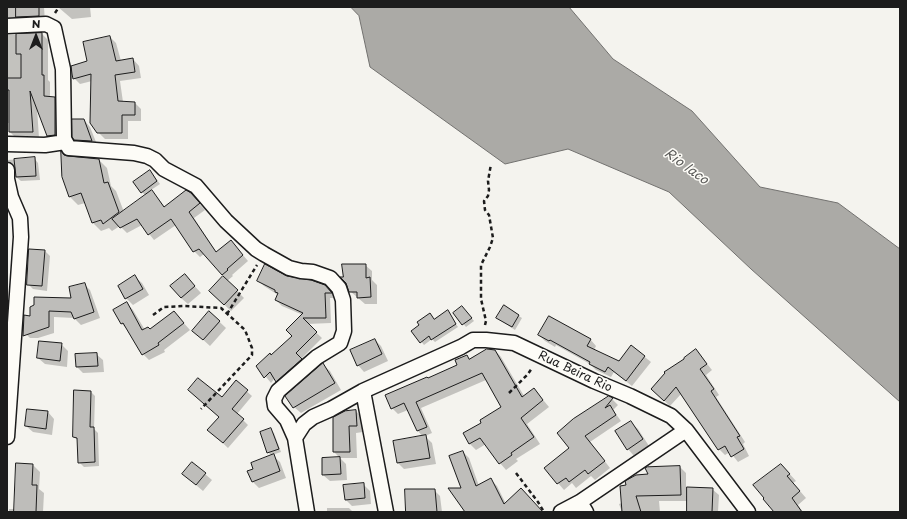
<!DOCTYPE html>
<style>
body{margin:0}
#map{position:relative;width:907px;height:519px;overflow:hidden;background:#f4f3ee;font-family:"Playpen Sans",sans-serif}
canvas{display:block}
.frame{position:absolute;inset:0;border:8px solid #1c1c1c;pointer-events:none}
.north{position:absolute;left:16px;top:16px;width:40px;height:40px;-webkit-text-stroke:3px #fdfcf7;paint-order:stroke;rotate:0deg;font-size:11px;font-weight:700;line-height:16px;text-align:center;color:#1c1c1c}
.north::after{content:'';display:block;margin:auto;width:14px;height:18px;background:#1c1c1c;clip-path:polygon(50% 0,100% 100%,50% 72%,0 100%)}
</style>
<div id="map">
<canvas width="907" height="519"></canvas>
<div class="frame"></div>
<div class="north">N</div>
</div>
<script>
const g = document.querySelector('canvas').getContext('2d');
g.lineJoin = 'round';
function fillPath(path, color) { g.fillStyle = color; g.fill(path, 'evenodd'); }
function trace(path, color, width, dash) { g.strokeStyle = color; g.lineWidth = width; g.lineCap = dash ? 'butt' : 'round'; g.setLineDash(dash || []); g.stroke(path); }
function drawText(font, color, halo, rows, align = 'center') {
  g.font = font + ' "Playpen Sans",sans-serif'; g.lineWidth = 3; g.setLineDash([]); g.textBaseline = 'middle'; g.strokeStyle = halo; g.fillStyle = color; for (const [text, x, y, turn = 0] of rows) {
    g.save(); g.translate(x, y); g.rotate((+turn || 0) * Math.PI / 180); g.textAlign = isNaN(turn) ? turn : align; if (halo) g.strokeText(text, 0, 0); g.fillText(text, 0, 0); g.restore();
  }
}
const water = new Path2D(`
 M351,7H569L613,59L692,111L760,187L838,203L900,249V402L751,269L669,192L568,149L505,164L370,67L359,16Z`);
const shadow = new Path2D(`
 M7,7H44L45,22L7,27Z
 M58,7H90L91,17L72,19Z
 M42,34L48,40V80L50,82V98H54L61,104V141L54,142L48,136L37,108L39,138H16L10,132V123H7V35Z
 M110,37L116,43L121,61L133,59L139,66L141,78L120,81L123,102L135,103L141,109V121H128V139H105L98,132L92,81L80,84L74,78Z
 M84,120L90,127L98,147L82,146L75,139Z
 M64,156L99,160L107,168L111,186L116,191L124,212L146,196L142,192L153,175L160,184L151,190L165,207L196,200L205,210L194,218L217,253L236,247L248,261L232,275L233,276L227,281L244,298L231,311L210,291L224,276L204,254L200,257L194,251L176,225L154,240L142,225L127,233L120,226L112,231L109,228L101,231L93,223L85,203L78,205L70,197L63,176Z
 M34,158L38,163L40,180L21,181L16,177V166L11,165L7,167V160Z
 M45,251L50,256L47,291L33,289L28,284Z
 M365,265L372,271V280L377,285V304H365L350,291Z
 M135,277L142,283L149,295L133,305L126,298L119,286Z
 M286,277L331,292L336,298H330L331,323L307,324L322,338L301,359L307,365L282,387L275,378L271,383L257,366L271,356L294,336L303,315L282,306L276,300L278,295L264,286L258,280Z
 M191,282L201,293L188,304L181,298Z
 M84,284L90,290L100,318L81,325L74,318L54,317V333L38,338H30L24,332L31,317L73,299Z
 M127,303L133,310L145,330H150L174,312L190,330L164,350L165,352L149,360L143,354L128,330L122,324L114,310Z
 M504,307L522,318L515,330L497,318Z
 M465,310L474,321L466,327L454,313Z
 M209,312L226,328L210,346L200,337Z
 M448,312L458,327L435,342L432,339L424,345L413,331L420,326L430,314L435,320Z
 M7,315L10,318L9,334H7Z
 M539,335L590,339L596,346L594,350L619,362L631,346L651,362L632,386L614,372L611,377L596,370L590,364L556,345L555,347L545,341Z
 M375,340L381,346L388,361L364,372L358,365Z
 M61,344L68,351L67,367L45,364L38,358Z
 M495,350L501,357L524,396L534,389L549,407L527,424L540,444L516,459L518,461L506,470L500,463L486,444L476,450L470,444L464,433L483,423L502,407L486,380L421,408L432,433L425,436L432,443L436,464L404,469L398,463L423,437L418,431L408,410L398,414L392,408L429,379L459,366L467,356L470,359Z
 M696,350L712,370L706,375L719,395L716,397L745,442L743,444L749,456L738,462L730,452L725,455L719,449L681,394L670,406L658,395L686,360Z
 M96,354L103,360L104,372L83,373L77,367Z
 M323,365L330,371L341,390L301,413L294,407Z
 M236,382L252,396L237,414L248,425L228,448L213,434L220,417L222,399Z
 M91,392L95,396L94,429L98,433L99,466L84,467L79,462V441L74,437Z
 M612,399L618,405L613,410L621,421L590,442L610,468L595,480L591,476L576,488L572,483L564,490L545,468L571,448Z
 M356,411L362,418L363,432L356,433L357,458H340L346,464L347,480L330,481L323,475L340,458L334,452Z
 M48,412L54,419L52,435L33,432L26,426Z
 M631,423L638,429L649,446L634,456L628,449Z
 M271,430L274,433L281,452L272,455L280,462L286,478L259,488L253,482L249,472L255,469L272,456L268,452Z
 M463,452L469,458L479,486L491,480L497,486L506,504L542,512H467L462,489Z
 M33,465L40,472L39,489L44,493L43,512H9V509H15Z
 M680,467L686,473V496L712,489L719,495L718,512H688V501H659L660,512H622L619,504L622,503L627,486L649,475Z
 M787,471L796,481L793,483L806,498L798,505L803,512H776Z
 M183,474H205L212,480L203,491Z
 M363,484L370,491L371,504L352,506L345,499Z
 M434,490L440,496L442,512H410Z
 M327,508H349L353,512H327Z`);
const building = new Path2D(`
 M16,7H39V16L16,17Z
 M42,33V75H44V96L55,97V135L47,136L30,91L33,132H9V90H7V78H21V54H16V34Z
 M110,36L116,61L133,58L135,72L115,75L118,101L135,102V115H122V133H97L90,123L91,74L73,79L72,74L71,66L87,61L83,42Z
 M72,119H84L92,141L74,140L72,137Z
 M61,151L64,155L68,156L99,159L104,183L108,182L119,212L103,224L101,220L92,223L81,193L69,197L62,177Z
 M35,157L36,176L16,177L14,159Z
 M150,170L157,181L141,193L133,182Z
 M152,190L164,207L186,190L191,193L200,203L189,212L216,252L231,240L243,255L227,269L228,270L222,275L199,249L193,252L171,219L148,235L137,219L120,228L112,219Z
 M29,249L45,250L42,286L27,285Z
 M265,264L287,276L311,280L325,285L332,293H325L326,318H303L317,332L296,353L302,359L276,382L270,372L264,378L256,366L270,353L271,355L292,336L286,330L303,313L275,300L278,293L275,292V290L257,281Z
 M342,264H366V278L370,277L371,297L357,298V292H349L346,283L340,277H343Z
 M185,274L195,286L181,298L170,286Z
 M135,275L143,289L125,299L118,286Z
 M223,276L238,290L224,305L209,291Z
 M85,283L94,312L74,319L71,312L49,311V327L23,336L24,315L30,316V307L34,305V297L71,298L69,287Z
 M127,302L142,330L148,327L150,329L174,311L184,323L158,343L159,345L142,355L123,323L121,324L113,310Z
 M504,305L519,315L512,327L496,318Z
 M462,306L472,318L462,325L453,313Z
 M448,310L456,324L431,340L429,336L420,343L411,331L419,325L417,322L430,313L434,319Z
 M209,311L220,321L203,340L192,331Z
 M549,316L591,339L587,346L619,361L631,345L645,356L626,381L608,367L605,372L589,364L590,362L550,340L549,341L538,335Z
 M375,339L382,354L357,366L350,350Z
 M39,341L62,343L60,361L37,358Z
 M487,349L495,350L522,397L534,388L543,400L521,418L534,437L511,453L512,455L499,464L480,438L469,444L463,433L481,423L480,420L501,407L482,373L416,402L427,427L417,431L404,403L391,409L385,395L427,377L428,378L457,365L455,360L467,355L469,359Z
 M696,349L707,364L700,369L714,389L711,391L740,436L737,437L744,449L731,457L725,446L718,450L676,387L664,401L651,389L665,373L664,372L684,359V358Z
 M97,353L98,366L76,367L75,354Z
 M323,363L335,383L293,408L285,396Z
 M198,378L222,397L236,380L248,390L232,409L244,419L223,443L207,430L219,417L188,390Z
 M74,390L91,391L90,427H94L95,462L78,463L77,438L73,437Z
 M609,396L613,398L605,408L610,405L616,415L585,436L605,461L588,474L585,470L569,482L566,478L557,484L544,468L569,448L557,433L573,419Z
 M27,409L48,411L46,429L25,426Z
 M356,410L357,426H349L350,452H333V417L345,411Z
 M631,421L643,439L627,450L615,431Z
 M271,428L279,449L267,453L260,432Z
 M426,435L430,458L397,463L393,441Z
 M463,451L476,486L491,478L504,504L521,488L543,512H465L448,488H461L449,456Z
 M274,454L280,471L252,482L247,471L253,469L251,463Z
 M340,457L341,474L322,475V458Z
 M192,462L206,473L196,485L182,474Z
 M16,463L33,464L32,485H37L36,512H14Z
 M781,464L790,474L787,476L800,491L792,498L802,512H774L763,499L764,498L753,485Z
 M680,466L681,495L636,496L641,512H622L620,486L626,485L625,481L636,475L648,474L645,468L647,467Z
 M364,483L365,498L345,500L343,485Z
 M687,487L713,488L712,512H687Z
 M405,489H435L437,512H406Z`);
const path = new Path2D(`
 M55,13L59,7
 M227,314L257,265
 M153,315L164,307L184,306L221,308L245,330L252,348V355L201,409
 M485,325L486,321L481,299V265L490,247L493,238L489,215L485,210L484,201L488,196L489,190L488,181L491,164
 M509,393L528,374L532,368
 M516,473L538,502L544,512`);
const street = new Path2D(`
 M7,26L46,24L54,28L63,69L64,139L69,148L134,153L147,156L155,160L164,169L196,186L226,221L256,249L264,254L289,268L301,271L313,272L330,278L339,288L343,300L344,331L340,343L317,357L278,391L274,399L275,406L287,420L295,438
 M7,144L45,145L65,142
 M7,170V179L11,197L20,218L21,237L7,437
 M363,391L386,512
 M580,502L586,512
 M307,512L295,438L304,424L313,417L331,409L363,391L461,347L473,340H486L514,343L594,381L630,396L671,416L686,430L748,512
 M561,512L580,502L686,430`);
const streetNames = [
 ["Rua Beira Rio",575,372,25]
];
const waterNames = [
 ["Rio Iaco",686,167,36]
];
fillPath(water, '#abaaa6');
trace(water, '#72716f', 1);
fillPath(shadow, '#0003');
fillPath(building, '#bebdba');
trace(building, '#1c1c1c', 1);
trace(street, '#1c1c1c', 17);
trace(path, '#1c1c1c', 2.5, [4, 3]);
trace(street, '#fdfcf7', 14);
drawText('12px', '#1c1c1c', '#fdfcf7', streetNames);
drawText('italic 13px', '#5c5c5a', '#fdfcf7', waterNames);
</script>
